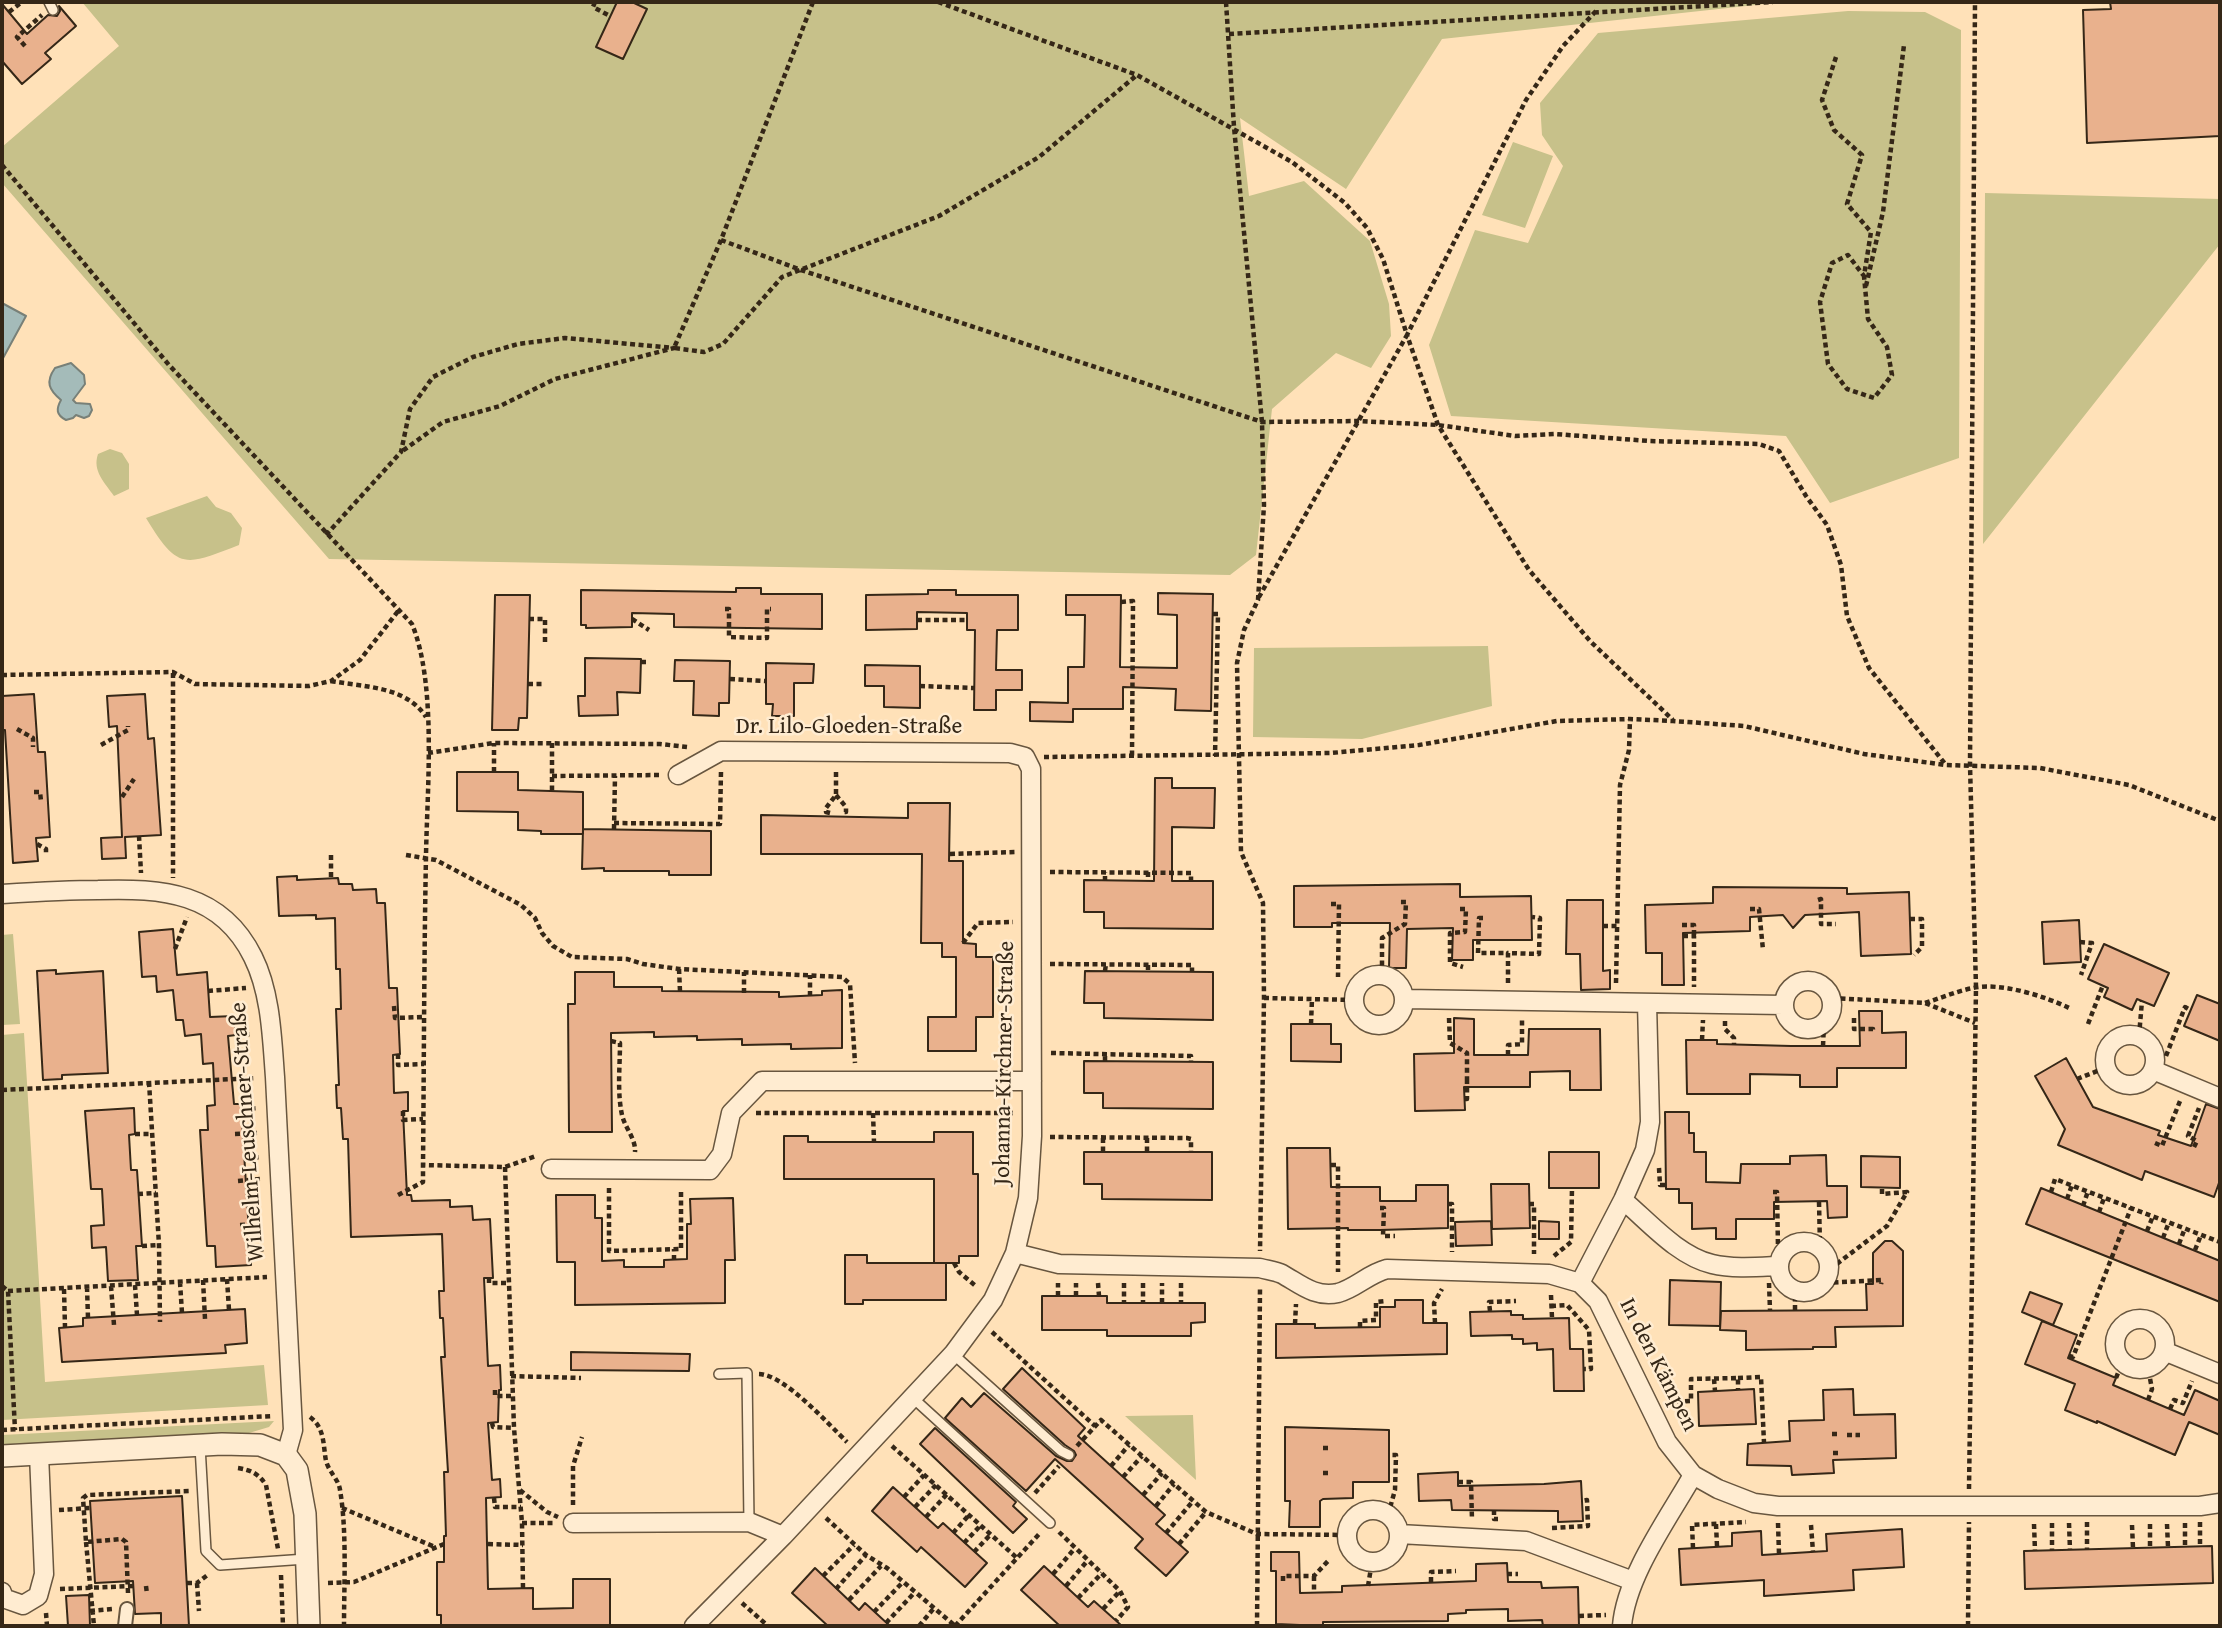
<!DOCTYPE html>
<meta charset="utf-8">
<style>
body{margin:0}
#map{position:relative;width:2222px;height:1628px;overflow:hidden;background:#ffe1b8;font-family:"Gentium Book Plus",serif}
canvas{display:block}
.frame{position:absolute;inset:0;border:4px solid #352717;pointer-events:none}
</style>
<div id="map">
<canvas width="2222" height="1628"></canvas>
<div class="frame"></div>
</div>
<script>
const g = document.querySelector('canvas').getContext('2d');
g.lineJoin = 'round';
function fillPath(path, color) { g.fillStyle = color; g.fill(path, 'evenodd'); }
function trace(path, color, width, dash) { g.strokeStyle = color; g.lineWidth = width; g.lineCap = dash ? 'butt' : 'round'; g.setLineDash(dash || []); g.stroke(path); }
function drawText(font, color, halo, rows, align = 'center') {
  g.font = font + ' "Gentium Book Plus",serif'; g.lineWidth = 5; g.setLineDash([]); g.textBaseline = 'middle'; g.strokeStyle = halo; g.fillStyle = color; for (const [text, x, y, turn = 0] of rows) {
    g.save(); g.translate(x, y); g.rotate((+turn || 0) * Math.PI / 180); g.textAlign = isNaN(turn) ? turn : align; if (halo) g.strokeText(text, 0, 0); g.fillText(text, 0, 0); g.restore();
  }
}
const green = new Path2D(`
 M82,2H1783L1442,39L1346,189L1240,118L1249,196L1304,181L1370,241L1389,304L1391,336L1371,368L1336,353L1272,409L1256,555L1230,575L329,559L2,183V147L119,46Z
 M1848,11L1925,12L1961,30L1959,458L1830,503L1786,436L1451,416L1429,345L1475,230L1528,243L1563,166L1542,135L1540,103L1598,33Z
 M1513,142L1553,156L1525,228L1482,215Z
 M1985,193L2220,199V244L1983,544Z
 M110,449L122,453L129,464V489L114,496C105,483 92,471 98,454Z
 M207,496L216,507L231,513L242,528L239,545C185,566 178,571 146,518Z
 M1488,646L1492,706L1362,739L1253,737L1254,648Z
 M13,934L20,1024L2,1025V935Z
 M24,1033L45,1382L264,1365L268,1405L2,1420V1035Z
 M1193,1415L1196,1480L1125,1416Z
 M274,1421L269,1427L249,1433L2,1446V1435Z`);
const water = new Path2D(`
 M2,303L26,316L2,360Z
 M71,363L84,375L85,384L73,400L76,403L90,404L92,410L89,416L84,418L76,415L73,418L66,420C56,415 56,409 61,400C49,390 45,382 55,368Z`);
const building = new Path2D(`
 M617,2H632L647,9L623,59L596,47Z
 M2110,2H2220V136L2087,143L2083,10L2111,9Z
 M2,4L27,34L48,15L57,16L60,11L59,6L76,26L45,53L51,59L22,84L2,61Z
 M736,588H761V594H822V629L674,627V614L632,613V627L586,628V625H581V590L736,592Z
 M928,590H956V595H1018V630H997L996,670H1022V690H996V710H974L975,630H967V613L917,612V629L866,630V595L928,594Z
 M1158,593L1213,594L1211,711L1175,710L1176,689L1123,687V709H1073V722L1030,721V702L1068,703V667H1084L1085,615H1066V595H1121L1120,667L1177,668V615L1158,614Z
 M495,595H530L527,718H519L518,730H492Z
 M585,658L641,659L640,693L617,692L618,715L579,716L578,696H585Z
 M675,660L730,661L729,703H719V716L693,715L694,681H674Z
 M766,663L814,664L813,683H794V716H772L773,704H766Z
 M865,665L920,666V708L884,707V686H865Z
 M34,694L38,752H45L50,837L36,838L38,861L13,863L5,730H2V696Z
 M145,694L148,739L154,738L161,835L125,837L126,858L102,859L101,838L122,837L117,726L109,727L107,696Z
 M457,772H518V790L583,792V834H541V831L518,830V812L457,811Z
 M1155,778H1172V788H1215L1214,828L1172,827V881H1213V929L1104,928V912H1084V880L1154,881Z
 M908,803H950L949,861H963V943L976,944V957H993V1017H976V1051H928V1017H956V957H942V943H921L922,854H761V815L908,818Z
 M583,829L711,831V875H669V871H604V868L582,869Z
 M297,876V880L338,878L339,884H352L353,890L376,889L377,903H385L389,988H397L400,1054L393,1055L394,1093L408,1092V1111H403L407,1195H411L412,1201L450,1200V1207L472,1206L473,1220L490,1219L493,1278H484L488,1366L500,1365L501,1390H499L498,1422L488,1423L492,1480L500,1479L501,1497L486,1498L488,1589L533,1588V1609L573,1608V1579H610V1626H441V1615H437V1562H444V1536H446L444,1472H448L441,1357H445L443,1318H440L439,1291H444L442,1234L351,1237L348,1139H343L341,1108H337L336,1085H339L336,1009H341L340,969H336L335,918L316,919V915L279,916L277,877Z
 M1460,884V897L1531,896L1532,940H1473V960H1452L1453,928L1407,929L1406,968H1389L1390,923H1332V927H1294V886Z
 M1713,887L1847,888V894L1909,892L1911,954L1861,956L1859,912L1805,915L1793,928L1783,915L1750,917V931L1683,933L1684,985H1662V953H1646L1645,905L1713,903Z
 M1567,900H1603V971L1610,970V989L1581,990L1580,954H1566Z
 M2079,920L2081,962L2044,964L2042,922Z
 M173,929L177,975L207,972L210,1017L234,1016L236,1035L228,1036L234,1104H241L251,1265L216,1267L215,1246H207L200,1130H208L207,1106L215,1105L213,1063L203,1064L201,1034L185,1036L183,1020H176L173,990L157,992L156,976L142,977L139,932Z
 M2104,944L2169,973L2154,1006L2137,999L2132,1010L2104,997L2108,988L2088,979Z
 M56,970V974L103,971L108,1073L62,1075V1079L43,1080L37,971Z
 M1085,971L1213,972V1020L1104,1018V1003H1084Z
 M575,972H614V987H662V991L779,992V997L822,995V991L842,990V1048L791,1049V1044L742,1045V1039L697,1040V1036L654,1037V1032L611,1033L612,1132H569L568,1004H575Z
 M2197,995L2220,1004V1041L2184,1026Z
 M1859,1011H1882V1033L1906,1032V1068H1837V1087H1800V1075L1750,1074V1094H1687L1686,1040H1717V1044L1791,1046H1860Z
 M1454,1018L1474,1019V1055H1528L1529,1029H1600L1601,1090H1570V1071L1530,1072V1087H1464L1465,1110L1415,1111L1414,1054L1454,1053Z
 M1291,1024H1331V1044H1341V1062L1291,1061Z
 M2066,1058L2093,1107L2160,1131L2158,1135L2191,1146L2206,1104L2220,1109V1180L2214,1197L2145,1171L2142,1180L2058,1145L2065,1129L2035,1076Z
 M1084,1061L1213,1062V1109L1103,1108V1093H1084Z
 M134,1108L135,1134L129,1135L131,1170H137L142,1246H136L138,1280L108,1281L106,1247L92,1248L91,1226L104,1225L102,1189H91L85,1111Z
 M1665,1112H1689V1133H1694V1152H1706V1182L1740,1183L1741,1164H1790V1156L1826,1155L1827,1186H1847V1217L1828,1218L1827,1201L1774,1202V1219H1736V1239H1716V1228L1692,1229V1203H1679V1189H1666Z
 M934,1132H973V1174H978V1256H959V1263H934V1179H784V1136H808V1142H934Z
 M1287,1148H1330L1331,1187H1380V1201H1416V1185H1448V1228L1380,1230H1348V1228L1288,1229Z
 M1084,1152H1212V1200L1102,1199V1184H1084Z
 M1549,1152H1599V1188H1549Z
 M1861,1156L1900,1157V1188L1861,1187Z
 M1491,1184H1529L1530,1228L1492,1229Z
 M2041,1188L2220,1261V1302L2026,1224Z
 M556,1195H595V1218H602V1261L624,1260V1267H664V1260L687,1259V1224H691L690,1199L733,1198L735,1260H725V1303L575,1305V1262H557Z
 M1491,1221L1492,1245L1456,1246L1455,1222Z
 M1539,1221L1559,1222V1239H1539Z
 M1885,1241H1892L1903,1251V1326L1835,1327L1836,1347H1813V1349L1746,1350V1331L1720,1330L1721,1311L1867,1310L1866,1284H1873V1253Z
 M845,1255H867V1263H946V1300H863V1304H845Z
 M1670,1280L1721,1282L1720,1326L1669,1325Z
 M2030,1292L2062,1304L2053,1325L2022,1312Z
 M1042,1296H1107V1303H1205V1322L1191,1323V1336H1107V1330H1042Z
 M1395,1300H1423V1323H1447V1354L1276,1358V1324H1315V1328L1380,1327V1307H1395Z
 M245,1309L247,1343L225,1345L226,1353L62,1362L59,1328L83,1326V1318Z
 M1511,1311V1315H1523V1319L1569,1318L1570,1349H1583L1584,1391H1554L1553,1349L1537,1350V1343L1523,1344V1339H1512V1335L1471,1336L1470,1312Z
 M2042,1321L2077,1335L2068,1358L2116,1378L2113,1385L2184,1415L2195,1390L2220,1401V1435L2189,1422L2175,1455L2097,1421V1423L2065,1410L2075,1384L2025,1364Z
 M571,1352L690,1354L689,1371L571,1370Z
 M1022,1368L1085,1428L1078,1436L1165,1515L1156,1524L1188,1552L1166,1576L1135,1548L1143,1539L1055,1459L1026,1491L945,1418L962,1398L971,1407L984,1393L1056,1456L1067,1461H1072L1076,1455L1074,1451L1065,1445L1003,1389Z
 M1754,1389L1756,1424L1699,1426L1698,1392Z
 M1853,1389L1854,1415L1895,1414L1896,1458L1833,1460L1834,1473L1792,1475L1791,1466L1747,1465L1748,1444L1790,1441L1789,1421L1824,1420L1823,1390Z
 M1285,1427L1389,1430V1482H1353V1498L1323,1499L1320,1501V1527H1289L1290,1501H1285Z
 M935,1428L1016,1502L1013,1506L1027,1519L1013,1533L920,1444Z
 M1458,1472V1486L1544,1484L1581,1481L1583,1521L1558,1522V1511L1452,1510L1451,1500L1419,1501L1418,1474Z
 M893,1487L938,1528L943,1523L987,1563L965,1587L921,1547L917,1552L872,1511Z
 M182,1496L189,1626H161V1613L135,1614L133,1581L95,1583L90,1501Z
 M1902,1529L1904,1567L1853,1570L1854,1590L1764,1596V1580L1681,1585L1679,1549L1732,1546V1533L1761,1531L1762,1555L1827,1551L1826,1534Z
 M2212,1546L2213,1583L2025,1589L2024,1551Z
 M1271,1552H1299L1300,1593L1342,1592V1586L1476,1581V1564L1507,1563L1508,1582H1541L1542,1588L1578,1587L1579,1626H1543L1542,1620L1508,1621V1609L1466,1610V1613L1448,1614V1621L1323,1622V1626L1276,1624V1571H1271Z
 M1044,1566L1088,1607L1094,1601L1122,1626H1060L1021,1590Z
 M815,1568L859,1610L865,1603L890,1626H828L792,1593Z
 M89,1595L90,1626H68L66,1596Z`);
const path = new Path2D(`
 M595,2L593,7L610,16
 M813,2L721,240L674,348L704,352L723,344L782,277L939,216L1039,157L1137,75
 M938,2L1137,75L1292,162L1345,203L1367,228L1383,259L1407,335L1259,597
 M1226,2L1234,127L1262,422L1264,505L1258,600L1244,630L1237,663L1241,852L1263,903L1264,998L1260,1251
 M1596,11L1563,46L1526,100L1407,335L1438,425L1529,570L1591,642L1673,720
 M9,12L22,2
 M1229,34L1773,2
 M25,46L17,37L42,15
 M1836,57L1822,100L1834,130L1862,155L1847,204L1871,232L1864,276L1868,319L1887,347L1892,375L1874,398L1847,389L1828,364L1820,302L1832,263L1848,255L1864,276
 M2,165L169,365L412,624C437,685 427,789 426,856C424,959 424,1062 423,1165L505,1167L536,1156
 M721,240L801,270L1262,422L1358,421L1438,425L1515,436L1554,434L1650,441L1759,444L1779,451L1806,496L1827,525L1841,565L1847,616L1869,668L1946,765
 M1866,286L1883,212L1904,45
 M326,535L401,452L410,409L433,377L473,357L518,344L565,338L674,348L555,379L500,406L443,422L401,452
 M1121,602L1133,601L1132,756
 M725,609H729V637L767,638V609H771
 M1213,614H1218L1215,756
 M529,619H545V645
 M632,619L649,630
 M917,620H967
 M641,662H649
 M173,673V878
 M2,675L173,672L195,684L309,686L331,681L360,660L399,610
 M730,679L766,681
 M331,681C364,687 406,686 426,717
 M528,684H545
 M920,686L974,688
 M17,729L33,738V747
 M552,743V792
 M101,745L128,730V726
 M428,753L494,743L660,744L687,747
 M1044,757L1331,753L1419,745L1557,721L1630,719L1673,721L1744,726L1864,754L1946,765L2040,768L2129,785L2220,821
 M494,772V743
 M552,776L660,775
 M34,792H40L41,801
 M836,795L846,807V812H843
 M122,797L134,779
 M830,813L826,812V808L836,795V770
 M614,823L720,824L721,771
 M614,829L615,776
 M139,836L141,873
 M37,844L46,849V854
 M950,854L1015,852
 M331,855V879
 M406,855L436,860L521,905L535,918L542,933L553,946L572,957L627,959L643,964L679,969L842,977L850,984L855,1063
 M1050,872L1191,873V881
 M1148,872V881
 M1105,881V872
 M1818,900L1821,899V924H1836
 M1331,904H1339L1338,977
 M1460,909H1466L1465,932L1450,933V963L1463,967
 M1750,909H1759L1763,950
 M1483,918H1479L1478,953H1508
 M1910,919H1922V947L1914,955
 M1682,925H1694V936
 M1603,926H1617
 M1683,936H1694V987
 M2080,942L2092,943L2081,975
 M963,943L978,923L1013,922
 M175,949L187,917
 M1050,964L1192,965V972
 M1148,965V972
 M679,969L680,991
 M1105,971L1106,964
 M1382,974V938L1405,924L1406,902H1398
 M1508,983V953L1539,954L1540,918L1532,917
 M1616,983L1620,785L1629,750L1630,719
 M208,991L246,988
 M744,993V972
 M810,996V975
 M1264,998L1354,1000
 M1832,998L1925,1003L1975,1023
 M1925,1003C1941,998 1957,991 1973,988C2000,982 2045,996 2069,1008
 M394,1006L395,1018L424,1017
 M1449,1018L1450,1043L1467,1053V1081H1465
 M1854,1018V1029H1873V1033
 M1725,1021V1029L1734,1038V1045
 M1311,1024L1312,999
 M2088,1024L2103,985
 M236,1035L252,1034
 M2139,1036L2142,1001
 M1702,1040L1703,1020
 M611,1041L620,1043C620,1066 617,1092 622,1115C625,1128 636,1139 635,1152
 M1823,1046L1824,1024
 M1051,1053L1191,1056V1062
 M398,1054V1065L424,1064
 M1508,1055V1045L1522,1044V1017
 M2166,1056L2185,1007L2190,1010
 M1105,1061V1053
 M2077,1079L2105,1068
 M149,1082L159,1245L160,1322
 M2,1090L256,1078
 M1465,1099H1467V1081
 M242,1109L258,1108
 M403,1111V1120L423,1119
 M756,1113H1013
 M873,1113L874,1142
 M135,1134H152
 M235,1134L259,1133
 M1050,1137L1187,1138L1191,1139V1153
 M1103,1138V1151
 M1147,1138V1152
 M2155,1143L2162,1146L2180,1101
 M2194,1147L2197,1141L2188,1136L2199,1108
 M245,1158L261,1157
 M1331,1165H1338V1272
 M505,1167L514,1428L522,1523L523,1588
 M1659,1168L1660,1185H1666
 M238,1181L261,1179
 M609,1188V1251L681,1249V1189
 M1773,1192H1777L1778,1248
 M2051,1192L2055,1179L2220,1242
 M138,1194L156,1193
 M398,1195L423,1182V1165
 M2067,1199L2072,1185
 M1819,1202L1820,1246
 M247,1203L264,1202
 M1448,1204H1452V1252
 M1529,1204H1534V1254
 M2083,1206L2088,1191
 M1380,1208H1384L1383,1236H1395
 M2099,1212L2104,1198
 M240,1225L264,1224
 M2147,1231L2153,1216
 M2163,1238L2169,1222
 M2179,1244L2185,1228
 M142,1246L159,1245
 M250,1250L266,1249
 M2195,1250L2201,1235
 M1554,1256L1571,1242L1572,1188
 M674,1260V1249
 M954,1263L959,1272L977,1287
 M1830,1269L1887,1226L1907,1192L1882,1194V1187
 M489,1278V1283H507
 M227,1279L229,1310
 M203,1280L205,1319
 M180,1282L182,1313
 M1098,1283L1099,1296
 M1124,1283V1303
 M1143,1283V1303
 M1181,1283V1303
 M1769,1283L1770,1310
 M1825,1283L1882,1280L1881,1284
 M135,1285L137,1315
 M2,1286L8,1291L15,1430
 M111,1286L114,1325
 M87,1287L88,1318
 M64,1289L65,1327
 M8,1291L267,1277
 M1551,1295L1552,1318
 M1058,1296V1283
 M1076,1296V1283
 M1162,1303V1283
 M1551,1306L1567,1305L1589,1330L1591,1369H1583
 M1795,1310V1291
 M1490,1311L1489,1302L1516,1301
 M1435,1323L1434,1303L1442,1289
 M1295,1324L1296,1304
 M1360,1327V1321L1376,1320V1302L1386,1301
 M992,1332L1095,1426
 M2069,1356L2073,1357L2131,1208
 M759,1374C785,1375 828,1424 847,1442
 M511,1376L581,1378
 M1738,1378L1761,1377L1764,1443
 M2116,1378L2122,1363
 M1714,1379L1715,1391
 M495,1390V1396H512
 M2148,1400L2152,1389L2148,1368
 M1668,1402L1691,1401V1379L1738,1378V1390
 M2170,1409L2174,1400L2183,1403L2192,1381
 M310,1417C325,1428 323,1445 326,1461C329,1472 339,1480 340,1490C347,1530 344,1585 344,1626
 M492,1423L493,1427L514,1428
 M2,1430L273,1416
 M1832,1434H1838
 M1847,1435H1860
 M892,1446L1017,1558
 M1077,1446L1101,1420L1206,1512L1257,1534L1347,1535
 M1323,1448H1329
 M1833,1453H1838
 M1111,1466L1129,1445
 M238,1468C251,1470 259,1474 266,1485L278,1549
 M1323,1473H1328
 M1123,1477L1142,1456
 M1458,1482H1471L1472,1520
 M1969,1489L1976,987L1970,765L1975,2
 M520,1490L547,1512L558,1517
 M1035,1493L1059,1466
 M1143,1495L1162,1473
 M904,1497L924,1475
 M494,1498L495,1507H521
 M573,1505V1466L582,1437
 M1156,1506L1174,1484
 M915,1507L936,1485
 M342,1508L435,1547
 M59,1510L90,1508
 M1494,1510V1519H1498
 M1388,1515L1395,1490L1396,1455H1389
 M926,1517L947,1494
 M826,1518L866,1555L887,1568L954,1625
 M2087,1522V1549
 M2200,1522V1546
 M522,1523H556
 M1778,1523L1779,1554
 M2052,1523V1550
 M2069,1523L2070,1550
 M2185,1523V1547
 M1716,1524L1717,1546
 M2034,1524L2035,1551
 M2150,1524V1548
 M2167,1524L2168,1547
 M1811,1525L1813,1552
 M2132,1525L2133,1548
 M1552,1528L1588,1526L1587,1500L1582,1501
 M1059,1532L1120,1591L1128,1607L1116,1621
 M953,1533L969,1515
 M1166,1533L1193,1501
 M86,1542L94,1626
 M964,1543L981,1525
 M488,1544L523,1545
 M1179,1544L1206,1512
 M1693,1548L1692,1525L1746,1522
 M974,1552L991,1534
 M1053,1574L1075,1548
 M1507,1574H1518
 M281,1575L283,1626
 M823,1576L854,1545
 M1314,1576V1592
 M1283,1581V1576H1314L1328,1561
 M1431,1582V1572L1456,1571
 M187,1583H197L209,1574
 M197,1583L199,1611
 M328,1583L354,1582L444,1544
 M146,1586L147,1594
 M1066,1586L1088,1560
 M1368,1586L1372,1562
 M60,1589L133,1586
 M836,1589L866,1555
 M128,1593L126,1542L122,1539L86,1542L83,1498L87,1495L190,1491
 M1078,1598L1102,1573
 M849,1600L881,1566
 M742,1603L768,1626
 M1103,1609L1120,1591
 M90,1611L113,1609
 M874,1612L903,1582
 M46,1613L47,1626
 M1579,1616L1606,1615
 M886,1623L915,1592
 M919,1626L934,1608
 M955,1626L1040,1533
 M1257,1626L1260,1288
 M1968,1626L1969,1522`);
const service = new Path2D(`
 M49,2L53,10
 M953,1354L1061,1451L1069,1455
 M719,1374L747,1373L749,1522
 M913,1398L1050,1523
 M200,1446L206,1551L220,1565L306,1559`);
const pedestrian = new Path2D(`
 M125,1626L127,1609`);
const minor = new Path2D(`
 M678,775L721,751L1010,753L1025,757L1031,769L1032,1136L1028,1198L1015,1253L993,1300L953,1354L783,1536L694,1626
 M2,894C34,892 66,890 98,890C162,888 221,892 253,957C271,993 272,1038 275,1077L293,1430L286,1455
 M1354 1000a25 25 0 1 1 50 0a25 25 0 1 1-50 0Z
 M1784 1005a24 24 0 1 1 48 0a24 24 0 1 1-48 0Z
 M1405,999L1783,1005
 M2105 1060a25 25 0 1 1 50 0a25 25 0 1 1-50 0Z
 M2153,1070L2220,1098
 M551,1169L710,1170L722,1154L731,1113L762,1081H1032
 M1623,1200C1649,1222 1678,1256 1712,1264C1733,1269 1757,1267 1778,1266
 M1779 1267a25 25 0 1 1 50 0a25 25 0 1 1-50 0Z
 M1015,1253L1059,1264L1260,1268C1267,1270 1276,1271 1282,1274C1300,1284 1315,1298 1338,1293C1356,1288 1368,1274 1387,1269L1549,1274L1580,1283L1598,1301L1667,1442L1693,1475L1718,1489L1754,1503L1778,1506H2200L2220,1503
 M1580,1283L1623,1200L1645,1150L1650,1122L1647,1003
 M2115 1344a25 25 0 1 1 50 0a25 25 0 1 1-50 0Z
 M2164,1351L2220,1374
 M1347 1536a26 26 0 1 1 52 0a26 26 0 1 1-52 0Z
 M573,1523L749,1522L783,1536
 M1399,1534L1526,1541L1633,1581
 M2,1592L3,1598L23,1605L38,1596L44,1574L39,1454
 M1622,1626C1626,1576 1668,1519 1693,1475`);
const tertiary = new Path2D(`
 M2,1456L222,1444L260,1445L286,1455L297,1470L305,1514L309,1626`);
const streetNames = [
 ["Dr. Lilo-Gloeden-Straße",849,727],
 ["Johanna-Kirchner-Straße",1005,1063,-89],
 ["Wilhelm-Leuschner-Straße",248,1132,-94],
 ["In den Kämpen",1658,1365,63]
];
fillPath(green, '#c7c18a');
fillPath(water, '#a4bbb9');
trace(water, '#788078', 2);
fillPath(building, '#e9b18d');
trace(building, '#352717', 2);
trace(service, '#68563f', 12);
trace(pedestrian, '#68563f', 16);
trace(minor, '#68563f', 21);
trace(tertiary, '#68563f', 24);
trace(path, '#352717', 4.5, [5, 3.5]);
trace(service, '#ffecd1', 9);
trace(pedestrian, '#ffecd1', 12);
trace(minor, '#ffecd1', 18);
trace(tertiary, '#ffecd1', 21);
drawText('23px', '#352717', '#ffecd1', streetNames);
</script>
